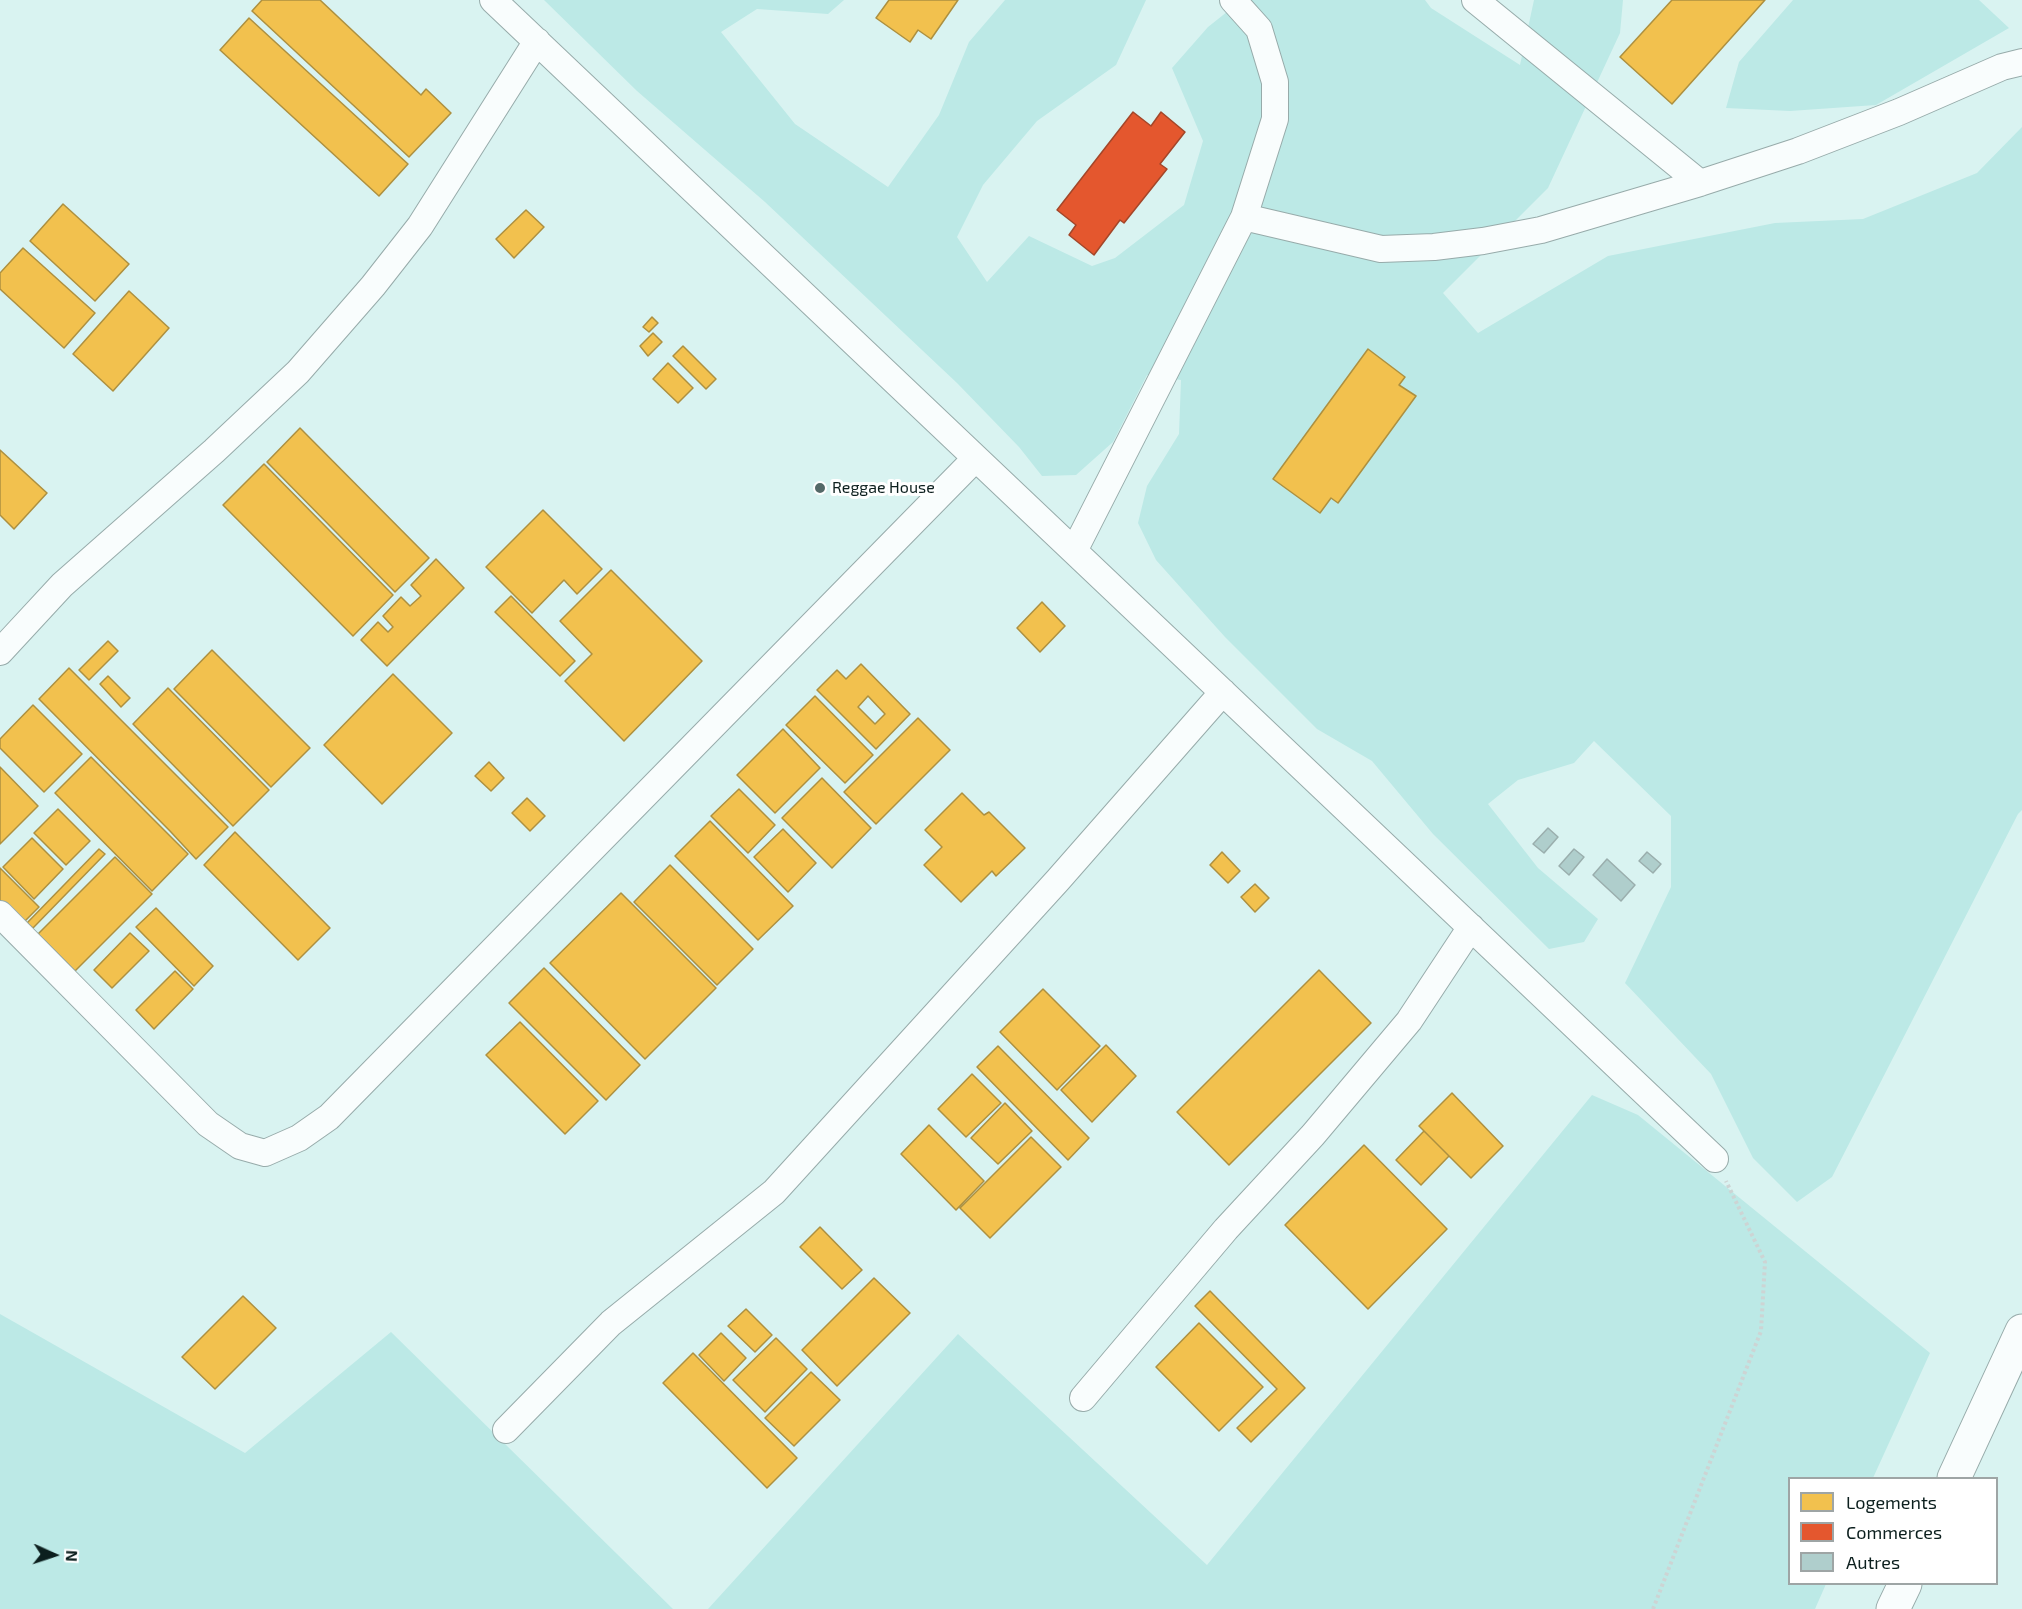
<!DOCTYPE html>
<style>
body{margin:0}
#map{position:relative;width:2022px;height:1609px;overflow:hidden;background:#d9f3f1;font-family:"Exo 2",sans-serif}
canvas{display:block}
.legend{position:absolute;left:1788px;top:1477px;width:210px;height:108px;box-sizing:border-box;background:#fff;border:2px solid #9ea5a5;margin:0;padding:8px 10px;list-style:none;font-size:18px;color:#0c1f1e}
.legend li{display:flex;align-items:center;gap:12px;height:30px}
.legend b{width:30px;border:2px solid #9ea5a5}
.north{position:absolute;left:24px;top:1525px;width:60px;height:60px;-webkit-text-stroke:4px #fff;paint-order:stroke;rotate:93deg;font-size:16px;font-weight:700;line-height:24px;text-align:center;color:#0c1f1e}
.north::after{content:'';display:block;margin:auto;width:21px;height:27px;background:#0c1f1e;clip-path:polygon(50% 0,100% 100%,50% 72%,0 100%)}
</style>
<div id="map">
<canvas width="2022" height="1609"></canvas>
<ul class="legend">
<li><b style="height:16px;background:#f2c14e"></b>Logements</li>
<li><b style="height:16px;background:#e4572e"></b>Commerces</li>
<li><b style="height:16px;background:#afcecc"></b>Autres</li>
</ul>
<div class="north">N</div>
</div>
<script>
const g = document.querySelector('canvas').getContext('2d');
g.lineJoin = 'round';
function fillPath(path, color) { g.fillStyle = color; g.fill(path, 'evenodd'); }
function trace(path, color, width, dash) { g.strokeStyle = color; g.lineWidth = width; g.lineCap = dash ? 'butt' : 'round'; g.setLineDash(dash || []); g.stroke(path); }
function drawText(font, color, halo, rows, align = 'center') {
  g.font = font + ' "Exo 2",sans-serif'; g.lineWidth = 6; g.setLineDash([]); g.textBaseline = 'middle'; g.strokeStyle = halo; g.fillStyle = color; for (const [text, x, y, turn = 0] of rows) {
    g.save(); g.translate(x, y); g.rotate((+turn || 0) * Math.PI / 180); g.textAlign = isNaN(turn) ? turn : align; if (halo) g.strokeText(text, 0, 0); g.fillText(text, 0, 0); g.restore();
  }
}
const green = new Path2D(`
 M544,0H844L828,14L757,9L721,32L795,124L888,187L939,115L969,42L1005,0H1146L1116,65L1037,121L983,185L957,237L987,282L1029,236L1092,266L1115,258L1184,205L1203,141L1172,68L1208,27L1242,0H1425L1431,8L1520,65L1534,0H1623L1620,33L1548,188L1443,293L1478,333L1608,256L1775,223L1863,219L1977,173L2022,127V810L2018,814L1832,1177L1797,1202L1753,1158L1711,1074L1625,983L1671,887V816L1594,741L1574,763L1518,780L1488,804L1538,868L1598,919L1584,942L1549,949L1433,834L1372,761L1317,729L1225,637L1156,560L1138,523L1147,486L1179,434L1181,380L1147,375L1113,442L1076,475L1042,476L1019,447L957,383L765,202L637,91Z
 M1793,0H1979L2009,28L1876,105L1790,111L1726,108L1739,62Z
 M1592,1095L1638,1115L1930,1353L1873,1478H1790V1584H1826L1815,1609H708L958,1334L1207,1565Z
 M0,1314L245,1453L391,1332L673,1609H0Z`);
const homes = new Path2D(`
 M262,0H320L421,95L426,89L451,113L409,157L252,11Z
 M889,0H958L931,39L918,30L910,42L876,18Z
 M1672,0H1765L1672,104L1620,57Z
 M249,18L408,164L379,196L220,50Z
 M63,204L129,264L95,301L30,241Z
 M526,210L544,227L514,258L496,239Z
 M23,248L95,313L64,348L0,289V273Z
 M129,291L169,328L113,391L73,354Z
 M652,317L658,323L649,332L643,327Z
 M653,333L662,342L648,356L640,346Z
 M683,346L716,379L706,389L673,356Z
 M1368,349L1405,377L1399,385L1416,396L1338,503L1331,498L1320,513L1273,479Z
 M668,363L693,388L678,403L653,379Z
 M300,428L429,558L395,592L267,462Z
 M0,450L47,493L14,529L0,515Z
 M264,464L393,595L353,636L223,505Z
 M543,510L602,569L577,594L564,580L532,613L486,567Z
 M436,559L464,588L387,666L361,640L378,622L388,632L393,627L383,616L401,597L410,606L421,596L411,585Z
 M611,570L702,661L624,741L565,681L592,654L560,621Z
 M511,596L575,661L560,676L495,612Z
 M1042,602L1065,626L1040,652L1017,628Z
 M108,641L118,651L89,680L79,670Z
 M212,650L310,748L271,787L174,689Z
 M861,664L910,714L876,749L817,690L837,670L846,679ZM868,696L885,714L875,724L858,707Z
 M69,668L228,827L196,859L170,831L39,699Z
 M393,674L452,733L382,804L324,745Z
 M108,676L130,698L121,707L100,684Z
 M168,688L269,790L233,826L133,724Z
 M815,696L873,755L845,783L786,725Z
 M33,705L82,754L44,792L0,748V739Z
 M918,718L950,750L876,824L844,792Z
 M783,729L820,768L775,813L737,775Z
 M91,757L188,854L152,891L55,793Z
 M489,762L504,778L491,791L475,776Z
 M0,767L38,806L0,844Z
 M822,778L871,828L832,868L782,818Z
 M739,789L775,825L748,853L711,816Z
 M962,793L984,815L989,812L1025,848L996,876L992,871L961,902L924,865L942,847L925,830Z
 M527,798L545,816L530,831L512,813Z
 M58,809L90,841L66,865L34,833Z
 M710,821L793,906L758,940L675,856Z
 M783,829L816,863L788,892L754,857Z
 M235,832L330,928L298,960L204,865Z
 M32,838L63,869L34,899L3,867Z
 M99,849L105,854L33,928L27,923Z
 M1222,852L1240,871L1228,883L1210,865Z
 M115,857L152,894L75,971L38,934Z
 M670,865L753,949L717,985L634,902Z
 M0,868L39,907L20,926L0,906Z
 M1255,884L1269,898L1255,912L1241,897Z
 M621,893L716,988L645,1059L550,963Z
 M156,908L213,966L194,986L136,927Z
 M130,933L149,951L112,988L94,970Z
 M544,968L640,1065L606,1100L509,1003Z
 M1319,970L1371,1023L1229,1165L1177,1112Z
 M175,971L193,989L154,1029L136,1010Z
 M1043,989L1100,1046L1057,1090L1000,1032Z
 M520,1022L598,1101L565,1134L486,1055Z
 M1106,1045L1136,1076L1092,1122L1061,1090Z
 M998,1046L1089,1138L1068,1160L977,1067Z
 M972,1074L1001,1103L966,1137L938,1109Z
 M1452,1093L1503,1146L1471,1178L1419,1126Z
 M1005,1103L1032,1131L998,1164L971,1138Z
 M929,1125L984,1181L956,1210L901,1154Z
 M1424,1131L1449,1156L1421,1185L1396,1160Z
 M1031,1137L1061,1167L990,1238L960,1208Z
 M1364,1145L1447,1229L1368,1309L1285,1225Z
 M820,1227L862,1270L842,1289L800,1247Z
 M874,1278L910,1313L837,1386L802,1350Z
 M1210,1291L1305,1388L1251,1442L1237,1428L1277,1389L1195,1306Z
 M243,1296L276,1328L215,1389L182,1357Z
 M746,1309L772,1335L755,1352L728,1326Z
 M1199,1323L1263,1387L1219,1431L1156,1367Z
 M721,1333L746,1358L724,1381L699,1355Z
 M776,1338L807,1369L765,1412L733,1380Z
 M693,1353L797,1458L767,1488L663,1383Z
 M811,1372L840,1400L794,1446L765,1418Z`);
const shops = new Path2D(`
 M1133,112L1151,126L1161,112L1185,132L1160,164L1167,169L1124,223L1120,220L1094,255L1069,235L1076,225L1057,210Z`);
const building = new Path2D(`
 M1548,828L1558,837L1544,853L1533,844Z
 M1574,849L1584,857L1569,875L1559,866Z
 M1647,852L1661,864L1653,873L1639,861Z
 M1607,859L1635,885L1621,901L1593,875Z`);
const path = new Path2D(`
 M1653,1609L1761,1331L1765,1262L1726,1181`);
const minor = new Path2D(`
 M493,0L1715,1159
 M1475,0L1700,183
 M1244,217L1381,249L1434,247L1483,241L1541,230L1700,183L1798,151L1899,112L2002,67L2022,62
 M1074,551L1244,217L1275,119V82L1259,29L1233,0
 M0,652L62,585L214,451L298,372L373,286L420,226L537,41
 M0,914L208,1124L240,1146L265,1153L299,1138L329,1117L976,458
 M1083,1398L1226,1229L1313,1135L1409,1021L1471,927
 M506,1430L611,1323L774,1192L1058,880L1223,692`);
const tertiary = new Path2D(`
 M1954,1478L2022,1331
 M1893,1609L1905,1584`);
const markers = [
 [820,488,6,"#546968"]
];
const poiNames = [
 ["Reggae House",832,488]
];
fillPath(green, '#bce9e6');
fillPath(homes, '#f2c14e');
trace(homes, '#ad9040', 1.5);
fillPath(shops, '#e4572e');
trace(shops, '#a34629', 1.5);
fillPath(building, '#afcecc');
trace(building, '#9aaead', 1.5);
trace(minor, '#97abaa', 28);
trace(tertiary, '#97abaa', 35);
trace(path, '#cdd4d4', 4, [3, 3]);
trace(minor, '#f9fdfd', 26);
trace(tertiary, '#f9fdfd', 33);
for (const [x, y, r, color] of markers) { const dot = new Path2D(); dot.arc(x, y, r, 0, 2 * Math.PI); g.fillStyle = color; g.fill(dot); trace(dot, '#fff', 2); }
drawText('16px', '#0c1f1e', '#fff', poiNames, 'left');
</script>
